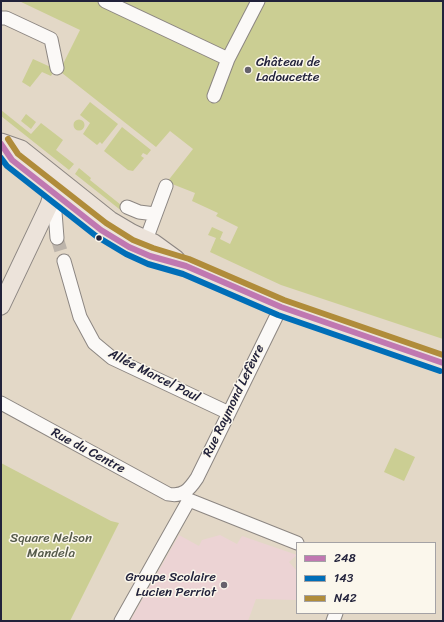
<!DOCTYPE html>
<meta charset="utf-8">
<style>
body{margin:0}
#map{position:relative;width:444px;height:622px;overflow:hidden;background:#e3d8c7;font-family:Sriracha,sans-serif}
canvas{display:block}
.frame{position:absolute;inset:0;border:2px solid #22223b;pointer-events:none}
.legend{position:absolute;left:296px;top:542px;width:140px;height:72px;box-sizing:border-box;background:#fbf7ec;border:1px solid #a4a2a5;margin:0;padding:5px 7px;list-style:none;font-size:12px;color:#22223b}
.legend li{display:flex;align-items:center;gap:8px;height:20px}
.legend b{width:20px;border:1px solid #a4a2a5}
</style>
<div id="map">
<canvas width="444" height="622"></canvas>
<div class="frame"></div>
<ul class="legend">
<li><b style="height:5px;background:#c078b1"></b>248</li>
<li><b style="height:5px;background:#006eb8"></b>143</li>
<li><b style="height:5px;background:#b08c3a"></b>N42</li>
</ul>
</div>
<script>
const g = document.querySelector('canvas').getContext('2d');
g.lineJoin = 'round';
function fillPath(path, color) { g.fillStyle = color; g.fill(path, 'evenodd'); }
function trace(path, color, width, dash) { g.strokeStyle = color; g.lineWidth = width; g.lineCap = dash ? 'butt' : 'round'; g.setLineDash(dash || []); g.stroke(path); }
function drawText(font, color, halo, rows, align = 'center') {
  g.font = font + ' Sriracha,sans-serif'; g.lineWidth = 3; g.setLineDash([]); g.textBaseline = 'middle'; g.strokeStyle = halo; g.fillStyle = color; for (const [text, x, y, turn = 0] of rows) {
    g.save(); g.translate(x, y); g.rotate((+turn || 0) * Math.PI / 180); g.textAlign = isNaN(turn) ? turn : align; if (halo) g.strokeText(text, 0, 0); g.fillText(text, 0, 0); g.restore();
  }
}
const built = new Path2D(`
 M179,535L199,546L202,540L220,535L237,544L242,536L297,555L289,562L297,571V600L256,599L248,621H130Z`);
const green = new Path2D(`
 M19,1H443V339L281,285L210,252L216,238L208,235L212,227L223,232L220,239L230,244L238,227L216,216L218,213L192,201L195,193L167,182L193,149L170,131L156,147L62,73L60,70L80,30Z
 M33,59L55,69L51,76L42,72L30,87L22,82Z
 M90,102L118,124L102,144L100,142L97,145L83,134L90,123L80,115Z
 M1,110L31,134L41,123L63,140L56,150L74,164L69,170L1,116Z
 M26,114L36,122L31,129L21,121Z
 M73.5 125a5.5 5.5 0 1 1 11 0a5.5 5.5 0 1 1-11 0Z
 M122,127L151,150L147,155L143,153L141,156L144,158L133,171L128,170L104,151Z
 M79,168L91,178L90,180L126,209L123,212L75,174Z
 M395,448L415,457L404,481L384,472Z
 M1,463L111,521L119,523L70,621H1Z`);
const minorTunnel = new Path2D(`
 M57,238L64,261`);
const minor = new Path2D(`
 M105,1L228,59
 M1,18H6L51,39L57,68
 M214,96L228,59L258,1
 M49,205L55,212L57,238
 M127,207L139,212L155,214
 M146,240L166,186
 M64,261L80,317L94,343L112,358L229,413
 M1,403L168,494C183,497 189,490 197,478L281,307
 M189,500L297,543
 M121,621L189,500
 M333,621L336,613`);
const major = new Path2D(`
 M1,142L21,149L110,220L132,233L154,243L176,259
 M1,144L12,160L101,230L129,247L150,256L186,266L281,307L443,363
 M1,306L49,205L56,182`);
const bus1 = new Path2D(`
 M1,144L12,160L101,230L129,247L150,256L186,266L281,307L443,363`);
const bus2 = new Path2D(`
 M1,158L7,166L96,236L126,254L148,264L183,274L278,315L440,371`);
const bus3 = new Path2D(`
 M8,139L18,154L106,223L133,240L153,248L189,259L284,300L443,355`);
const markers = [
 [248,70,4,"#66626c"],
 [99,238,3.5,"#22223b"],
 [224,585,4,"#66626c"]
];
const poiNames = [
 ["Château de",256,63],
 ["Ladoucette",256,78],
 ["Groupe Scolaire",216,578,"right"],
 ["Lucien Perriot",216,593,"right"]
];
const streetNames = [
 ["Allée Marcel Paul",154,376,27],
 ["Rue Raymond Lefèvre",234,401,-64],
 ["Rue du Centre",88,451,28]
];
const parkNames = [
 ["Square Nelson",51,539],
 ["Mandela",51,554]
];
fillPath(built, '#ecd3d4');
fillPath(green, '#cbce93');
trace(minorTunnel, '#bcb4ab', 13, [13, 6]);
trace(minor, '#8c8682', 15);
trace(major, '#8c8682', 19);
trace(minor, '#fbf9f7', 13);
trace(major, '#ece3da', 17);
trace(bus1, '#c078b1', 6);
trace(bus2, '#006eb8', 6);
trace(bus3, '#b08c3a', 6);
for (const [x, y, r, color] of markers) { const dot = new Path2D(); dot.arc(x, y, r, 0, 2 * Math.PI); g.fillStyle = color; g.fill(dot); trace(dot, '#fbf7ec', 1.5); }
drawText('13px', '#22223b', '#fbf7ec', poiNames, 'left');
drawText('13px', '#22223b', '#fbf7ec', streetNames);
drawText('13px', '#565b4b', '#fbf7ec', parkNames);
</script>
